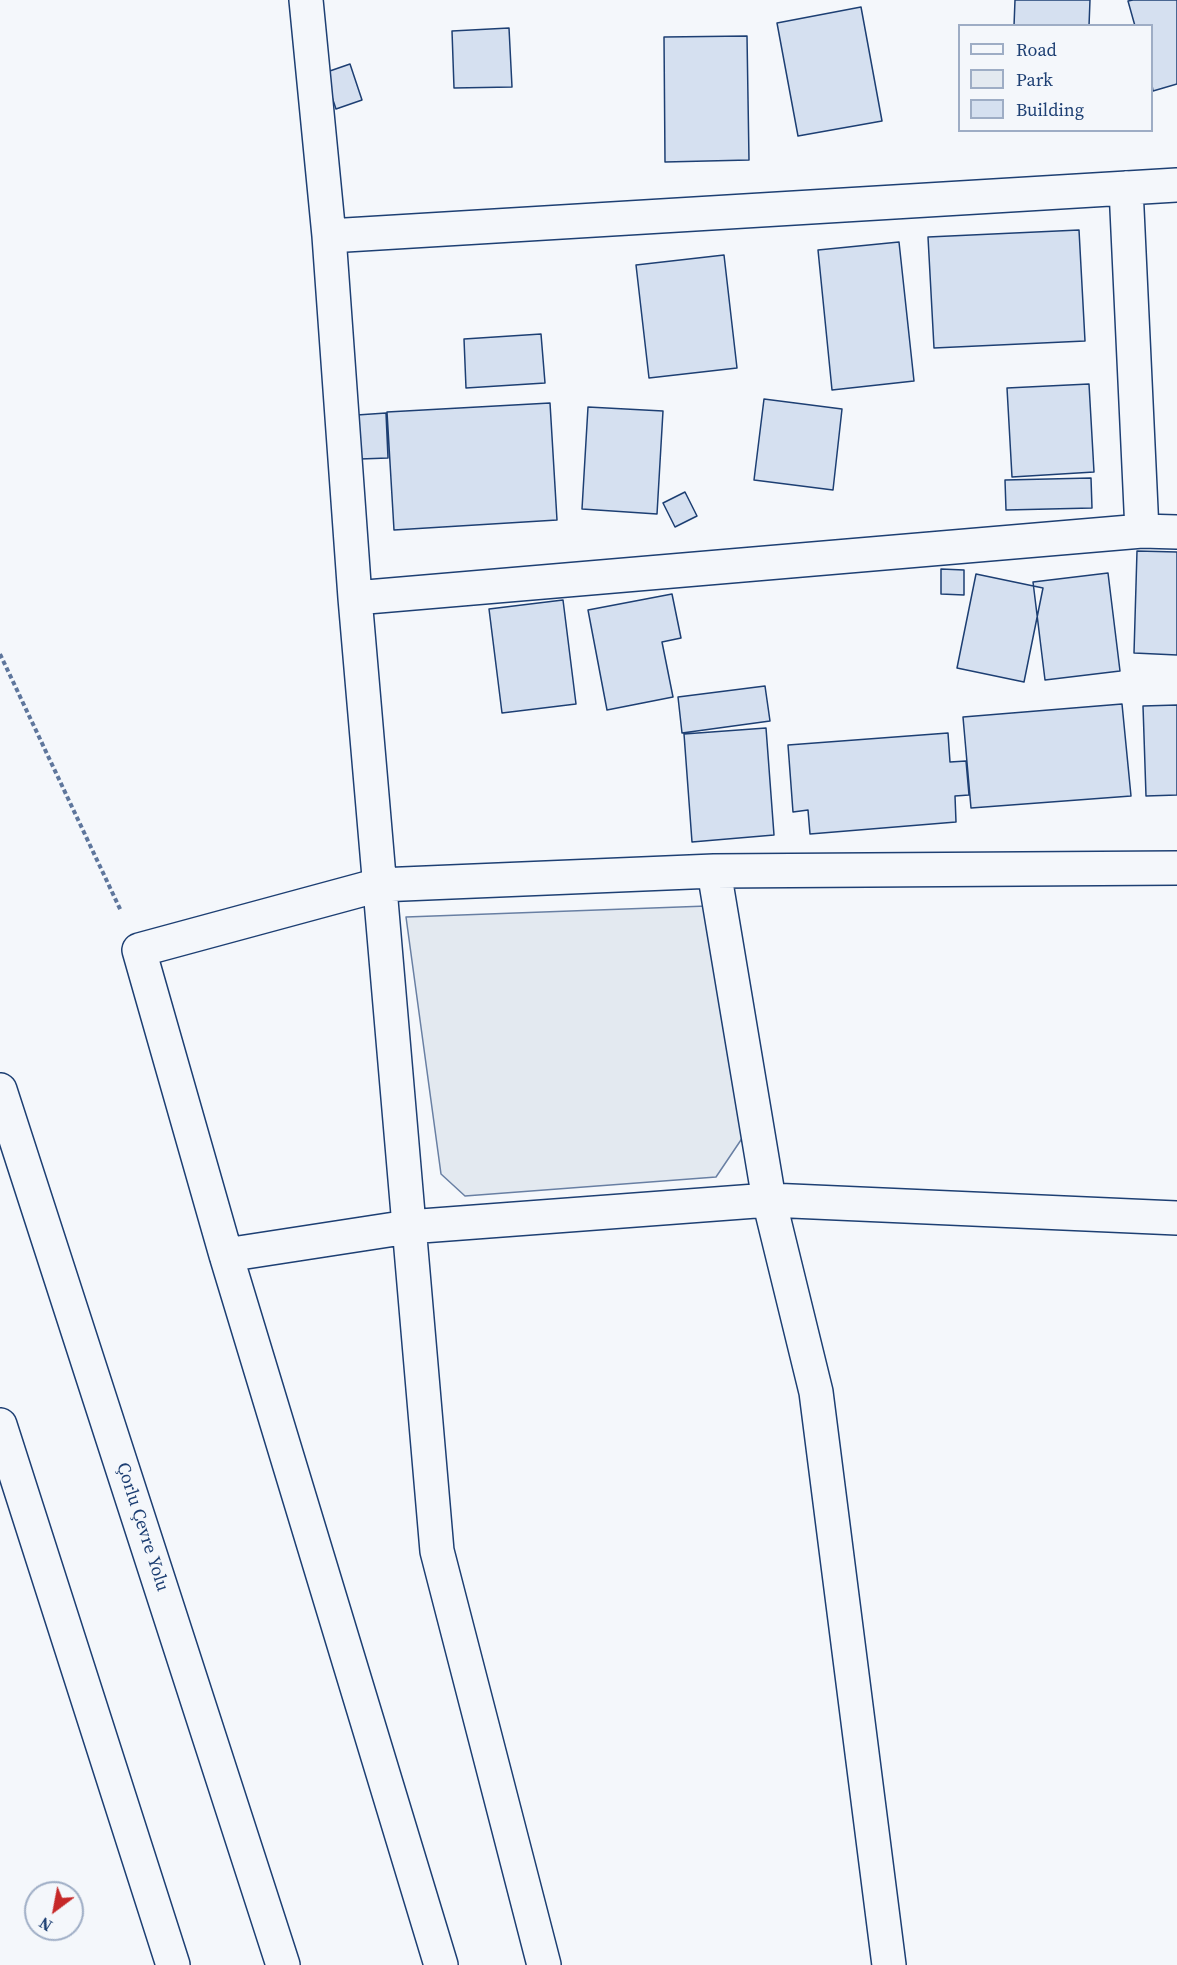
<!DOCTYPE html>
<meta charset="utf-8">
<style>
body{margin:0}
#map{position:relative;width:1177px;height:1965px;overflow:hidden;background:#f4f7fb;font-family:"Source Serif 4",serif}
canvas{display:block}
.legend{position:absolute;left:958px;top:24px;width:195px;height:108px;box-sizing:border-box;background:#f4f7fb;border:2px solid #9eadc5;margin:0;padding:8px 10px;list-style:none;font-size:18px;color:#1d3f73}
.legend li{display:flex;align-items:center;gap:12px;height:30px}
.legend b{width:30px;border:2px solid #9eadc5}
.north{position:absolute;left:24px;top:1881px;width:60px;height:60px;box-sizing:border-box;background:#f4f7fb;border:2px solid #9eadc5;border-radius:50%;rotate:212deg;font-size:16px;font-weight:700;line-height:24px;text-align:center;color:#1d3f73}
.north::after{content:'';display:block;margin:auto;width:21px;height:27px;background:#c62828;clip-path:polygon(50% 0,100% 100%,50% 72%,0 100%)}
</style>
<div id="map">
<canvas width="1177" height="1965"></canvas>
<ul class="legend">
<li><b style="height:8px;background:#f4f7fb"></b>Road</li>
<li><b style="height:16px;background:#e3e9f0"></b>Park</li>
<li><b style="height:16px;background:#d5e0f0"></b>Building</li>
</ul>
<div class="north">N</div>
</div>
<script>
const g = document.querySelector('canvas').getContext('2d');
g.lineJoin = 'round';
function fillPath(path, color) { g.fillStyle = color; g.fill(path, 'evenodd'); }
function trace(path, color, width, dash) { g.strokeStyle = color; g.lineWidth = width; g.lineCap = dash ? 'butt' : 'round'; g.setLineDash(dash || []); g.stroke(path); }
function drawText(font, color, halo, rows, align = 'center') {
  g.font = font + ' "Source Serif 4",serif'; g.lineWidth = 4.5; g.setLineDash([]); g.textBaseline = 'middle'; g.strokeStyle = halo; g.fillStyle = color; for (const [text, x, y, turn = 0] of rows) {
    g.save(); g.translate(x, y); g.rotate((+turn || 0) * Math.PI / 180); g.textAlign = isNaN(turn) ? turn : align; if (halo) g.strokeText(text, 0, 0); g.fillText(text, 0, 0); g.restore();
  }
}
const green = new Path2D(`
 M707,906L745,1134L716,1177L465,1196L441,1174L406,917Z`);
const building = new Path2D(`
 M1015,0H1090L1089,26H1014Z
 M1133,0H1177V84L1153,91L1152,85V26H1135L1128,1Z
 M861,7L882,121L798,136L777,23Z
 M509,28L512,87L454,88L452,31Z
 M747,36L749,160L665,162L664,37Z
 M350,64L362,100L336,109L324,73Z
 M1079,230L1085,341L934,348L928,237Z
 M899,242L914,381L832,390L818,250Z
 M724,255L737,368L649,378L636,265Z
 M541,334L545,383L466,388L464,339Z
 M1089,384L1094,472L1012,477L1007,388Z
 M764,399L842,409L833,490L754,480Z
 M550,403L557,520L394,530L387,412Z
 M588,407L663,411L657,514L582,509Z
 M386,413L388,458L360,459L357,415Z
 M1091,478L1092,508L1006,510L1005,480Z
 M685,492L697,516L675,527L663,503Z
 M1137,551L1177,552V655L1134,653Z
 M941,569L964,570V595L941,594Z
 M1108,573L1120,671L1045,680L1033,582Z
 M976,574L1043,588L1024,682L957,668Z
 M672,594L681,638L662,642L673,697L607,710L588,610Z
 M563,600L576,704L502,713L489,609Z
 M765,686L770,721L682,733L678,697Z
 M1122,704L1131,796L971,808L963,717Z
 M1177,705V795L1146,796L1143,706Z
 M766,728L774,835L692,842L684,734Z
 M948,733L950,762L966,761L969,795L955,796L956,822L810,834L808,810L793,812L788,745Z`);
const path = new Path2D(`
 M0,654L121,911`);
const minor = new Path2D(`
 M306,0L329,236L355,598L437,1551L544,1965
 M1126,188L1142,531
 M329,236L1177,185
 M355,598L1142,531L1177,532
 M714,871L769,1200L816,1392L889,1965
 M226,1255L408,1227L769,1200L1177,1218
 M441,1965L226,1255L139,950L379,885L714,871L1177,868`);
const highway = new Path2D(`
 M0,1090L283,1965
 M0,1425L173,1965`);
const streetNames = [
 ["Çorlu Çevre Yolu",142,1527,72]
];
fillPath(green, '#e3e9f0');
trace(green, '#687fa3', 1.5);
fillPath(building, '#d5e0f0');
trace(building, '#1d3f73', 1.5);
trace(minor, '#1d3f73', 36);
trace(highway, '#1d3f73', 36);
trace(path, '#5e769c', 4, [4.5, 3]);
trace(minor, '#f4f7fb', 33);
trace(highway, '#f4f7fb', 33);
drawText('18px', '#1d3f73', '#f4f7fb', streetNames);
</script>
